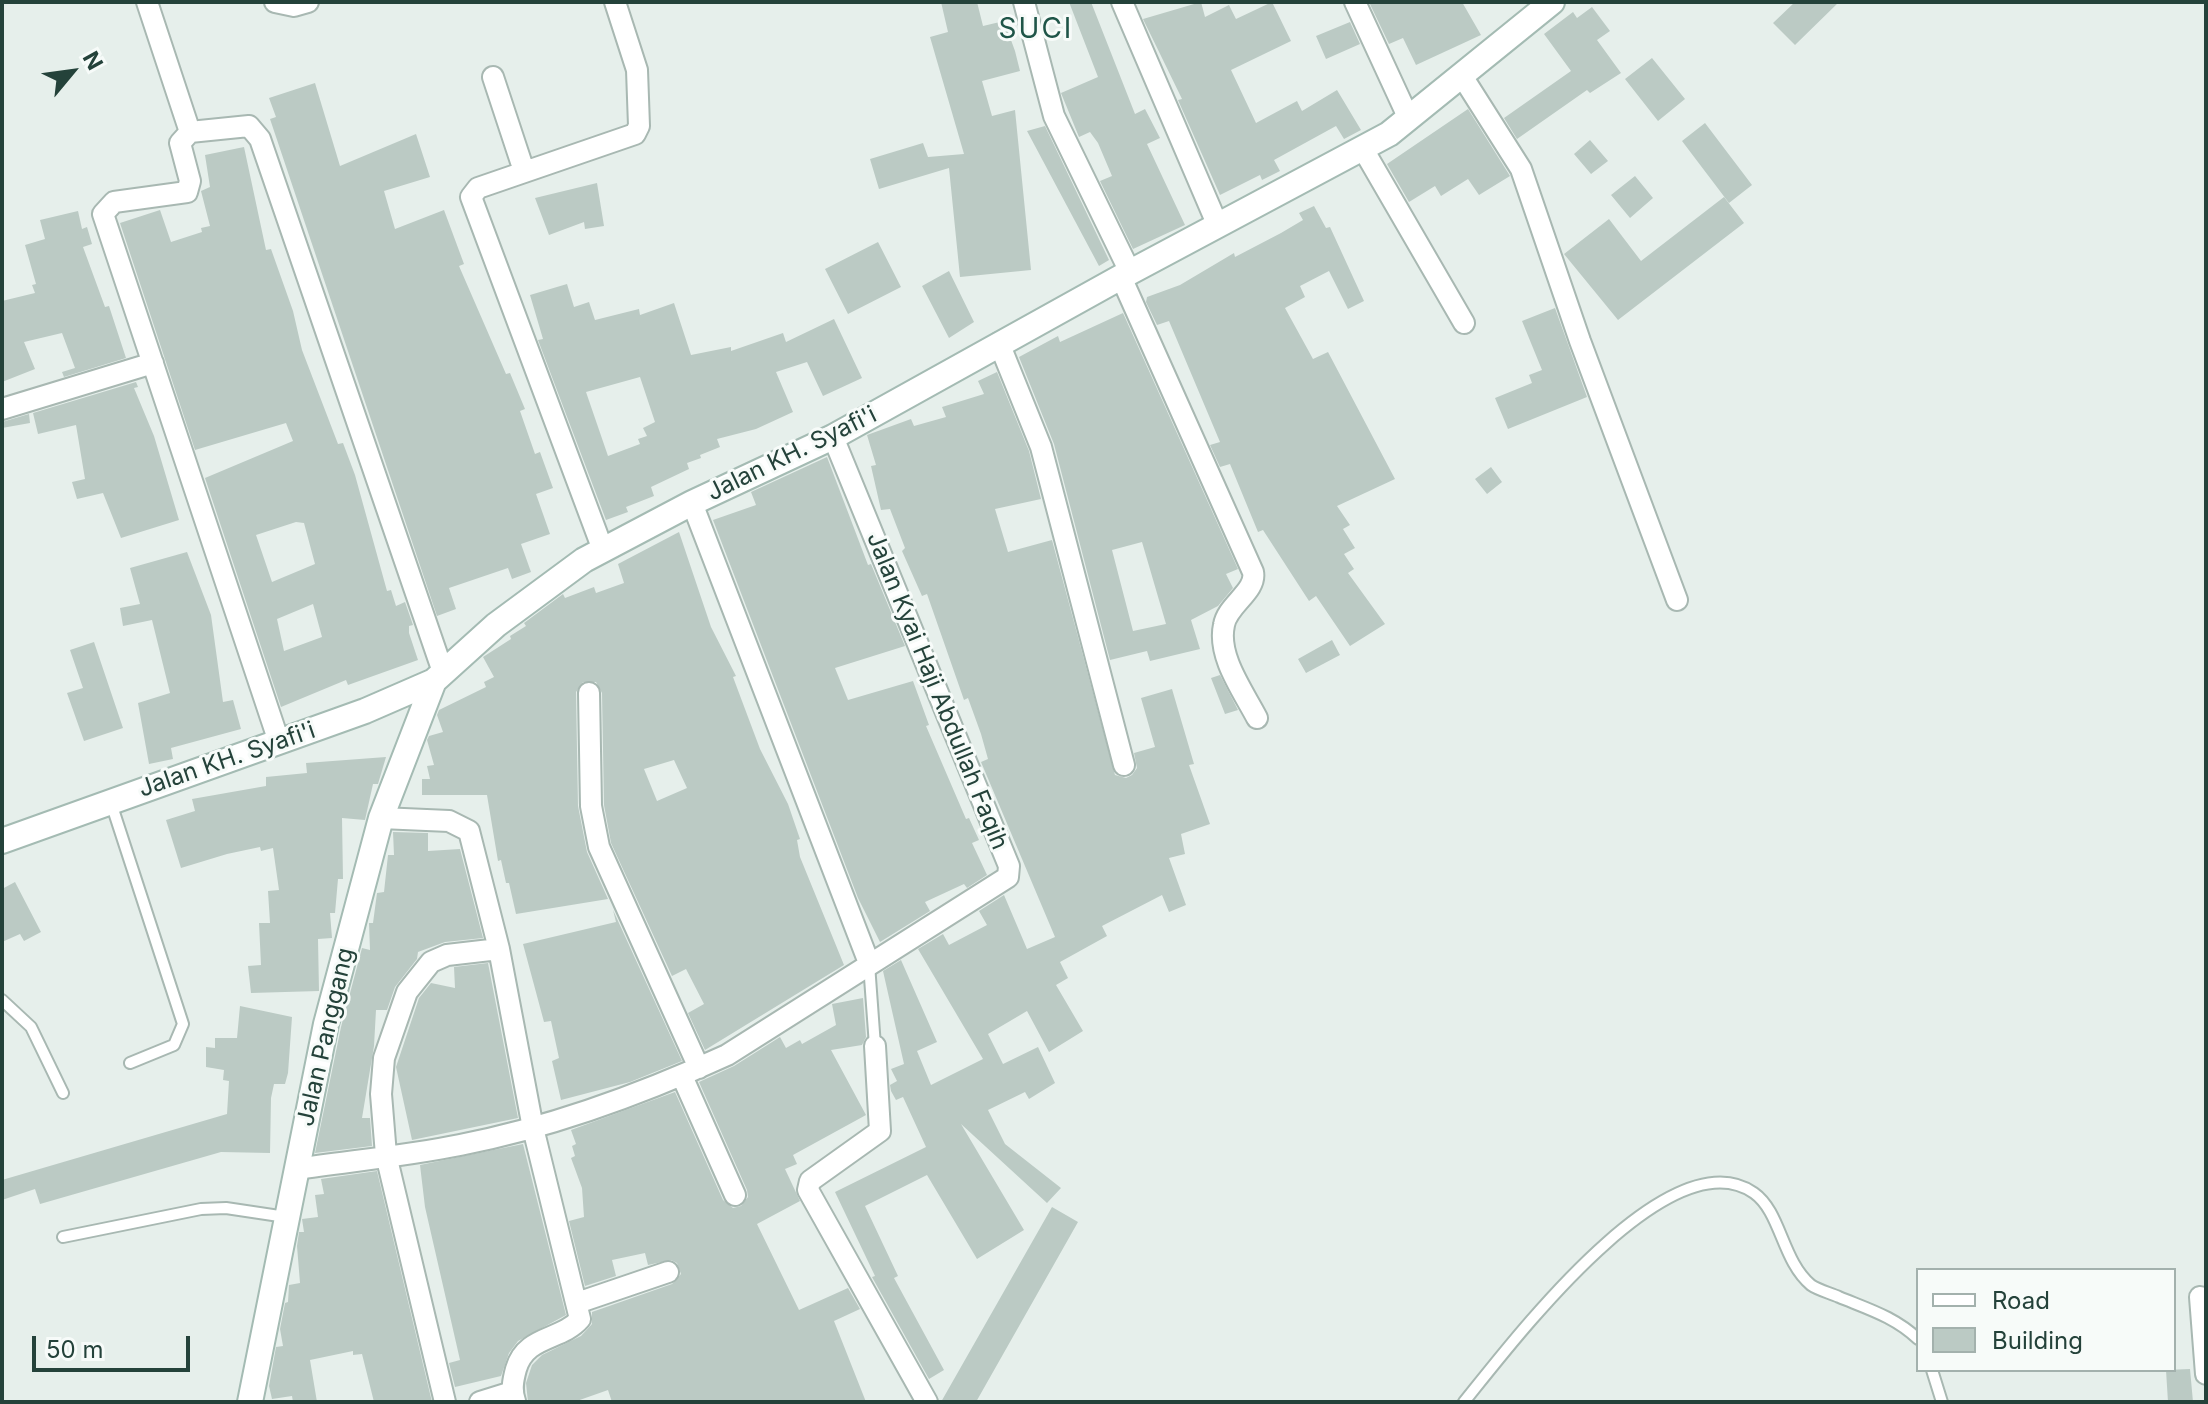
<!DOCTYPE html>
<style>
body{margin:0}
#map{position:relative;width:2208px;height:1404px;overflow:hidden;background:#e6efeb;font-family:Inter,sans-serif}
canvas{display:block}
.frame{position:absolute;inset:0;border:4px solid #24423a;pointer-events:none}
.legend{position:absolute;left:1916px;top:1268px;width:260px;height:104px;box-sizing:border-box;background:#f7fbf9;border:2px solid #a3b1ad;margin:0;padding:10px 14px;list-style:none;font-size:24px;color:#24423a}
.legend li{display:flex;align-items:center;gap:16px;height:40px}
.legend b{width:40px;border:2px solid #a3b1ad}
.north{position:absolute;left:32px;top:32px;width:80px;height:80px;-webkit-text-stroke:6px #f7fbf9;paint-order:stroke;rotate:61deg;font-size:22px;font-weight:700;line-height:32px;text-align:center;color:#24423a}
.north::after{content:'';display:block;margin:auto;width:28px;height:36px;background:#24423a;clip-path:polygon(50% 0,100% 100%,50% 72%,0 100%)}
.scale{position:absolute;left:32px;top:1336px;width:158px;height:36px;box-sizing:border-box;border:4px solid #24423a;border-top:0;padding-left:10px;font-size:24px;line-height:28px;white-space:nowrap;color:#24423a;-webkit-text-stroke:6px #f7fbf9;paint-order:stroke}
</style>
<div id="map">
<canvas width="2208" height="1404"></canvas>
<div class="frame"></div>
<ul class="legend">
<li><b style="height:10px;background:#fff"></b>Road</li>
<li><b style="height:22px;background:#bbcac4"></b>Building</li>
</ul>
<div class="north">N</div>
<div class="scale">50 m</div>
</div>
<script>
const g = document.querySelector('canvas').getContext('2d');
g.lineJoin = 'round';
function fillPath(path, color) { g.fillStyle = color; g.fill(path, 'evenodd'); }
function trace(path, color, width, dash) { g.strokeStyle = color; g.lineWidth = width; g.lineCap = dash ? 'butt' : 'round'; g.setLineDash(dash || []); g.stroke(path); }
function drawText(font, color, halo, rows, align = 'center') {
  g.font = font + ' Inter,sans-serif'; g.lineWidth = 6; g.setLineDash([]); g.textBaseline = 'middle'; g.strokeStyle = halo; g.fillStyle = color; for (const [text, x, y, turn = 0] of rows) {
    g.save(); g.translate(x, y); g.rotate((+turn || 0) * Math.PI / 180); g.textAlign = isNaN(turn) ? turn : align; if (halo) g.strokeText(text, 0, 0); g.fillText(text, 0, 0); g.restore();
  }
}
const building = new Path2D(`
 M941,2H977L983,26L1004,21L1015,51L1020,71L982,81L992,116L1015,110L1031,270L960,277L949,168L879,189L870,159L923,143L928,157L964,154L930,37L948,32Z
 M1069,2H1091L1135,114L1145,109L1160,138L1147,144L1185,225L1133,249L1100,181L1112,176L1098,143L1090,132L1079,137L1061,93L1098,77Z
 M1201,2L1205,17L1229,5L1236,19L1272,2L1291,41L1231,70L1256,123L1297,101L1302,111L1337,90L1361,130L1344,139L1336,126L1274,160L1280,171L1262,180L1260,175L1220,195L1178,100L1182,99L1143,19Z
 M1369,2H1462L1481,35L1416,65L1403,38L1389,44Z
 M1795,2H1839L1795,45L1773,23Z
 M1592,7L1610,31L1597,40L1621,73L1590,93L1587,90L1517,139L1504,118L1571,71L1544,34L1573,12L1577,18Z
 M1350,22L1360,44L1326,59L1316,36Z
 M1652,58L1685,99L1658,121L1625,79Z
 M315,83L340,166L416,134L430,177L384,191L395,229L444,210L464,264L459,266L506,374L510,373L525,409L520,411L535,454L540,452L553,488L536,494L550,534L521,544L531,572L512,579L508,568L449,588L456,609L437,616L270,119L276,117L269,98Z
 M1468,109L1510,176L1479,195L1468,179L1441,196L1435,186L1409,202L1387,164Z
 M1705,123L1752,185L1729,203L1682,141Z
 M1045,126L1109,260L1099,266L1027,131Z
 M1590,140L1608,161L1591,174L1574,154Z
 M244,147L266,250L271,249L293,311L302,350L338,444L343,443L355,475L387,591L391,590L396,606L405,602L413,625L409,626V633L418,660L348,685L346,680L281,707L205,478L293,441L286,423L195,450L120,223L160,210L171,242L202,232L201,228L210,226L201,191L210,187L205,155ZM296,522L304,523L315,564L272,582L256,535ZM313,604L322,637L284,651L277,619Z
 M1635,176L1653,198L1630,218L1611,195Z
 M597,183L604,226L585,229L584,222L549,235L535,198Z
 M1724,197L1744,223L1618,320L1564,254L1609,219L1641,261Z
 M1314,206L1326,228L1330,227L1364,301L1348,309L1329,271L1300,286L1305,297L1285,308L1313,359L1328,352L1395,479L1337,506L1350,525L1343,529L1355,548L1344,554L1354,569L1348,573L1385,624L1350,646L1316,596L1309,601L1263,530L1258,532L1230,464L1220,467L1210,445L1220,442L1169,321L1157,325L1146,302L1147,297L1180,285L1234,253L1235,257L1281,233L1303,220L1299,213Z
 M78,211L82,229L87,227L92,244L83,247L105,307L109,306L126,358L64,377L62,372L75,368L62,333L24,342L35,369L2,382V301L35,293L32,285L36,284L25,245L45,239L40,220Z
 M878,242L901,287L848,314L825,269Z
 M949,271L974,322L949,338L922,286Z
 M567,284L574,307L589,302L595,320L639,309L640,315L674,303L691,355L731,347V351L783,333L786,342L834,319L862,378L823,396L807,362L776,372L793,412L756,429L717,439L720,447L700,455L701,458L687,463L689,469L651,487L654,496L626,507L628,512L606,520L538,340L543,339L530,295ZM640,377L655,422L643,428L647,436L638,439L640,444L608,456L586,392Z
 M1555,308L1587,397L1508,429L1495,398L1532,383L1529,375L1542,370L1522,321Z
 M1123,313L1238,569L1226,574L1233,588L1218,606L1191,620L1200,649L1150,661L1147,651L1110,660L1054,444L1019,357L1058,336L1060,342ZM1142,542L1166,624L1133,631L1112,550Z
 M997,372L1029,451L1041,499L995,509L1008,552L1052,540L1115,775L1126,778L1132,775L1137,768L1134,753L1155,747L1141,698L1172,689L1194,764L1189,765L1210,824L1181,834L1185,854L1169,858L1186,905L1169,912L1162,895L1102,926L1107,936L1060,962L1068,978L1056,985L1083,1031L1049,1052L1027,1011L988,1034L1003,1064L1038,1047L1055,1083L1029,1099L1025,1092L988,1110L1005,1144L1061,1188L1047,1203L961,1124L1024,1230L977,1259L927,1175L865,1206L898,1276L894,1278L944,1370L929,1379L872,1277L875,1276L835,1192L926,1147L903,1097L896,1100L891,1091L890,1085L897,1081L891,1069L904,1064L883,971L901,960L937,1042L917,1051L931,1085L983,1059L918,949L943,934L949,945L987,925L979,911L1004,895L1027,949L1055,937L981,762L988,759L981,734L968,698L964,700L927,594L922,596L902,551L905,548L890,509L881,510L871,466L876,465L867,435L911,419L914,426L946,417L942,407L984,394L978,381Z
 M136,382L138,387L134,388L154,436L179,520L121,538L103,493L77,499L72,482L85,479L76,425L38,434L33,413Z
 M29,414L30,423L2,428V422Z
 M827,457L868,565L871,564L905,646L835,668L848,700L913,681L929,725L926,726L966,819L969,818L979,840L972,843L987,875L967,888L964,884L925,902L930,911L880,942L858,898L713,520L756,505L751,492Z
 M1491,467L1502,482L1487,494L1475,479Z
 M679,532L711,627L736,676L733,677L760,749L788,804L800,839L797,840L800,857L844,965L705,1050L688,1013L704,1004L686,969L672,976L611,843L604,805L602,693L596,682H583L576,692L578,806L587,852L608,899L516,914L509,883H506L501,860L498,861L487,795H422V779H430L427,766L434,765L427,740L429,736L443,732L437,715L439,710L486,687L484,682L494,677L483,657L511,639L510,636L526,626L524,623L563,594L565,598L594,587L596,593L624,583L618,564ZM674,760L687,788L657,801L644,769Z
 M187,552L211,615L223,702L233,700L241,729L171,748L173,759L149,764L138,703L170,693L152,620L123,626L120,608L140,604L130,568Z
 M1332,640L1340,655L1306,673L1298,659Z
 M94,642L123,728L84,741L67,693L83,688L70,650Z
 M1220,675L1238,710L1225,714L1211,678Z
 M386,757L378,784H373L365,820L342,818L343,879H338L335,913H330L332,938L318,939L319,991L251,993L248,966L261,965L259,923H270L268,891L279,890L273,848L261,851L260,847L227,854L181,868L166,820L195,811L192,799L266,786V777L307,773L306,763Z
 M393,832L428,833V851L460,849L483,938L445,942L418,952L417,959L395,987L387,1010H376L374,1046L362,1118H370L372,1146L315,1153L341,1027L362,948L370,950L369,923H373L377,893L384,892L388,855H394Z
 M15,882L41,932L24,941L20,934L2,942V889Z
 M613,910L682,1061L630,1082L561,1100L552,1061L559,1058L551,1021L544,1022L523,944L616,922Z
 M488,963L518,1118L412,1140L396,1067L419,998L431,983L455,988L454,967Z
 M863,998L866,1037L862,1045L831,1050L866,1115L793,1155L797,1164L785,1169L800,1201L757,1224L799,1310L848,1288L860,1309L834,1321L866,1402H612L608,1390L574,1402H528L526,1383L532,1365L542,1355L581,1336L592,1324V1312L672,1284L681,1274L677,1263L671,1260L648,1265L645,1253L612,1260L616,1276L585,1286L569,1221L584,1217L582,1188L571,1158L575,1156L572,1146L576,1144L571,1130L675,1092L723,1200L733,1208L741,1206L748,1197L747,1190L699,1082L734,1066L780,1037L786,1048L800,1040L802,1044L836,1025L832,1004Z
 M240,1006L292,1017L288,1073L285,1084H274L271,1098L270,1153L221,1152L40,1204L35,1189L2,1200V1180L227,1114L229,1081L223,1080L224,1070L206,1067V1047L215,1048V1038H237Z
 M523,1144L566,1315L518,1341L509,1353L501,1376L455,1387L449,1363L460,1360L425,1207L420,1165Z
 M377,1171L432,1402H374L362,1354L353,1355V1351L310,1360L317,1402H293L292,1396L272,1399L269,1386L276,1347L283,1346L280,1329L285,1303L288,1302L289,1285L300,1283L297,1246L299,1232H304L302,1219L318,1217L315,1195L324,1194L321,1179Z
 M1052,1207L1078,1222L976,1402H941Z
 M2190,1369L2193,1402H2168L2166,1370Z`);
const lane = new Path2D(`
 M111,803L183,1024L174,1045L130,1063
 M869,964L875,1046
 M2,1000L31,1027L63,1093
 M63,1237L201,1209L226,1208L286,1217
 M1932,1370L1942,1402
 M1464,1402C1511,1344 1669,1134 1754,1193C1781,1212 1782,1261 1811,1285C1818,1290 1830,1293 1839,1297C1868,1309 1895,1317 1918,1339`);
const street = new Path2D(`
 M147,2L190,132
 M275,2L294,6L308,2
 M1024,2L1054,116L1130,272
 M1122,2L1218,226
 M1355,2L1409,119
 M1462,76L1521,169L1580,341L1677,600
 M493,77L524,171
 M1363,149L1464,323
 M1121,277L1253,572C1257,591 1227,605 1224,625C1217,656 1243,691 1257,718
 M999,343L1041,447L1124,765
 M2,409L153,363
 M692,503L869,963
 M603,550L471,197L478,188L635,134L639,126L637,70L615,2
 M589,693L591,806L599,847L699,1068
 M279,742L103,214L114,202L187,192L190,181L180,143L190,132L249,126L260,139L443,672
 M381,818L449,821L469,831L499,949L533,1128L580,1319C561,1341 526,1335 516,1369C513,1380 511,1390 515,1401
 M875,1046L880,1131L810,1181L808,1190L927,1402
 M682,1076L735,1195
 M296,1169C350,1161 406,1156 460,1145C552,1127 642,1094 727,1055L1008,877L1009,866L833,437
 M2200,1297L2206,1374
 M577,1303L668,1272
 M445,1402L386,1155L381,1094L384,1058L407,992L431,962L447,955L499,949
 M480,1402L512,1392`);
const secondary = new Path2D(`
 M2,841L365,711L434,681L496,625L584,560L692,503L833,437L1121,277L1389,134L1552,2
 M250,1402L326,1024L381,818L434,681`);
const streetNames = [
 ["Jalan KH. Syafi'i",792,454,-26],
 ["Jalan Kyai Haji Abdullah Faqih",937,691,68],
 ["Jalan KH. Syafi'i",227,760,-19],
 ["Jalan Panggang",326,1037,-77]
];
const quarterNames = [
 ["SUCI",1036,30]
];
fillPath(building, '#bbcac4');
trace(lane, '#a8b8b2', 14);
trace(street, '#a8b8b2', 24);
trace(secondary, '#a4bbb3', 28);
trace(lane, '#fff', 10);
trace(street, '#fff', 20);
trace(secondary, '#fff', 24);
drawText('24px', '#24423a', '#f7fbf9', streetNames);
g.letterSpacing = '2px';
drawText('28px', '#1f5548', '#f7fbf9', quarterNames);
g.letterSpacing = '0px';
</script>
